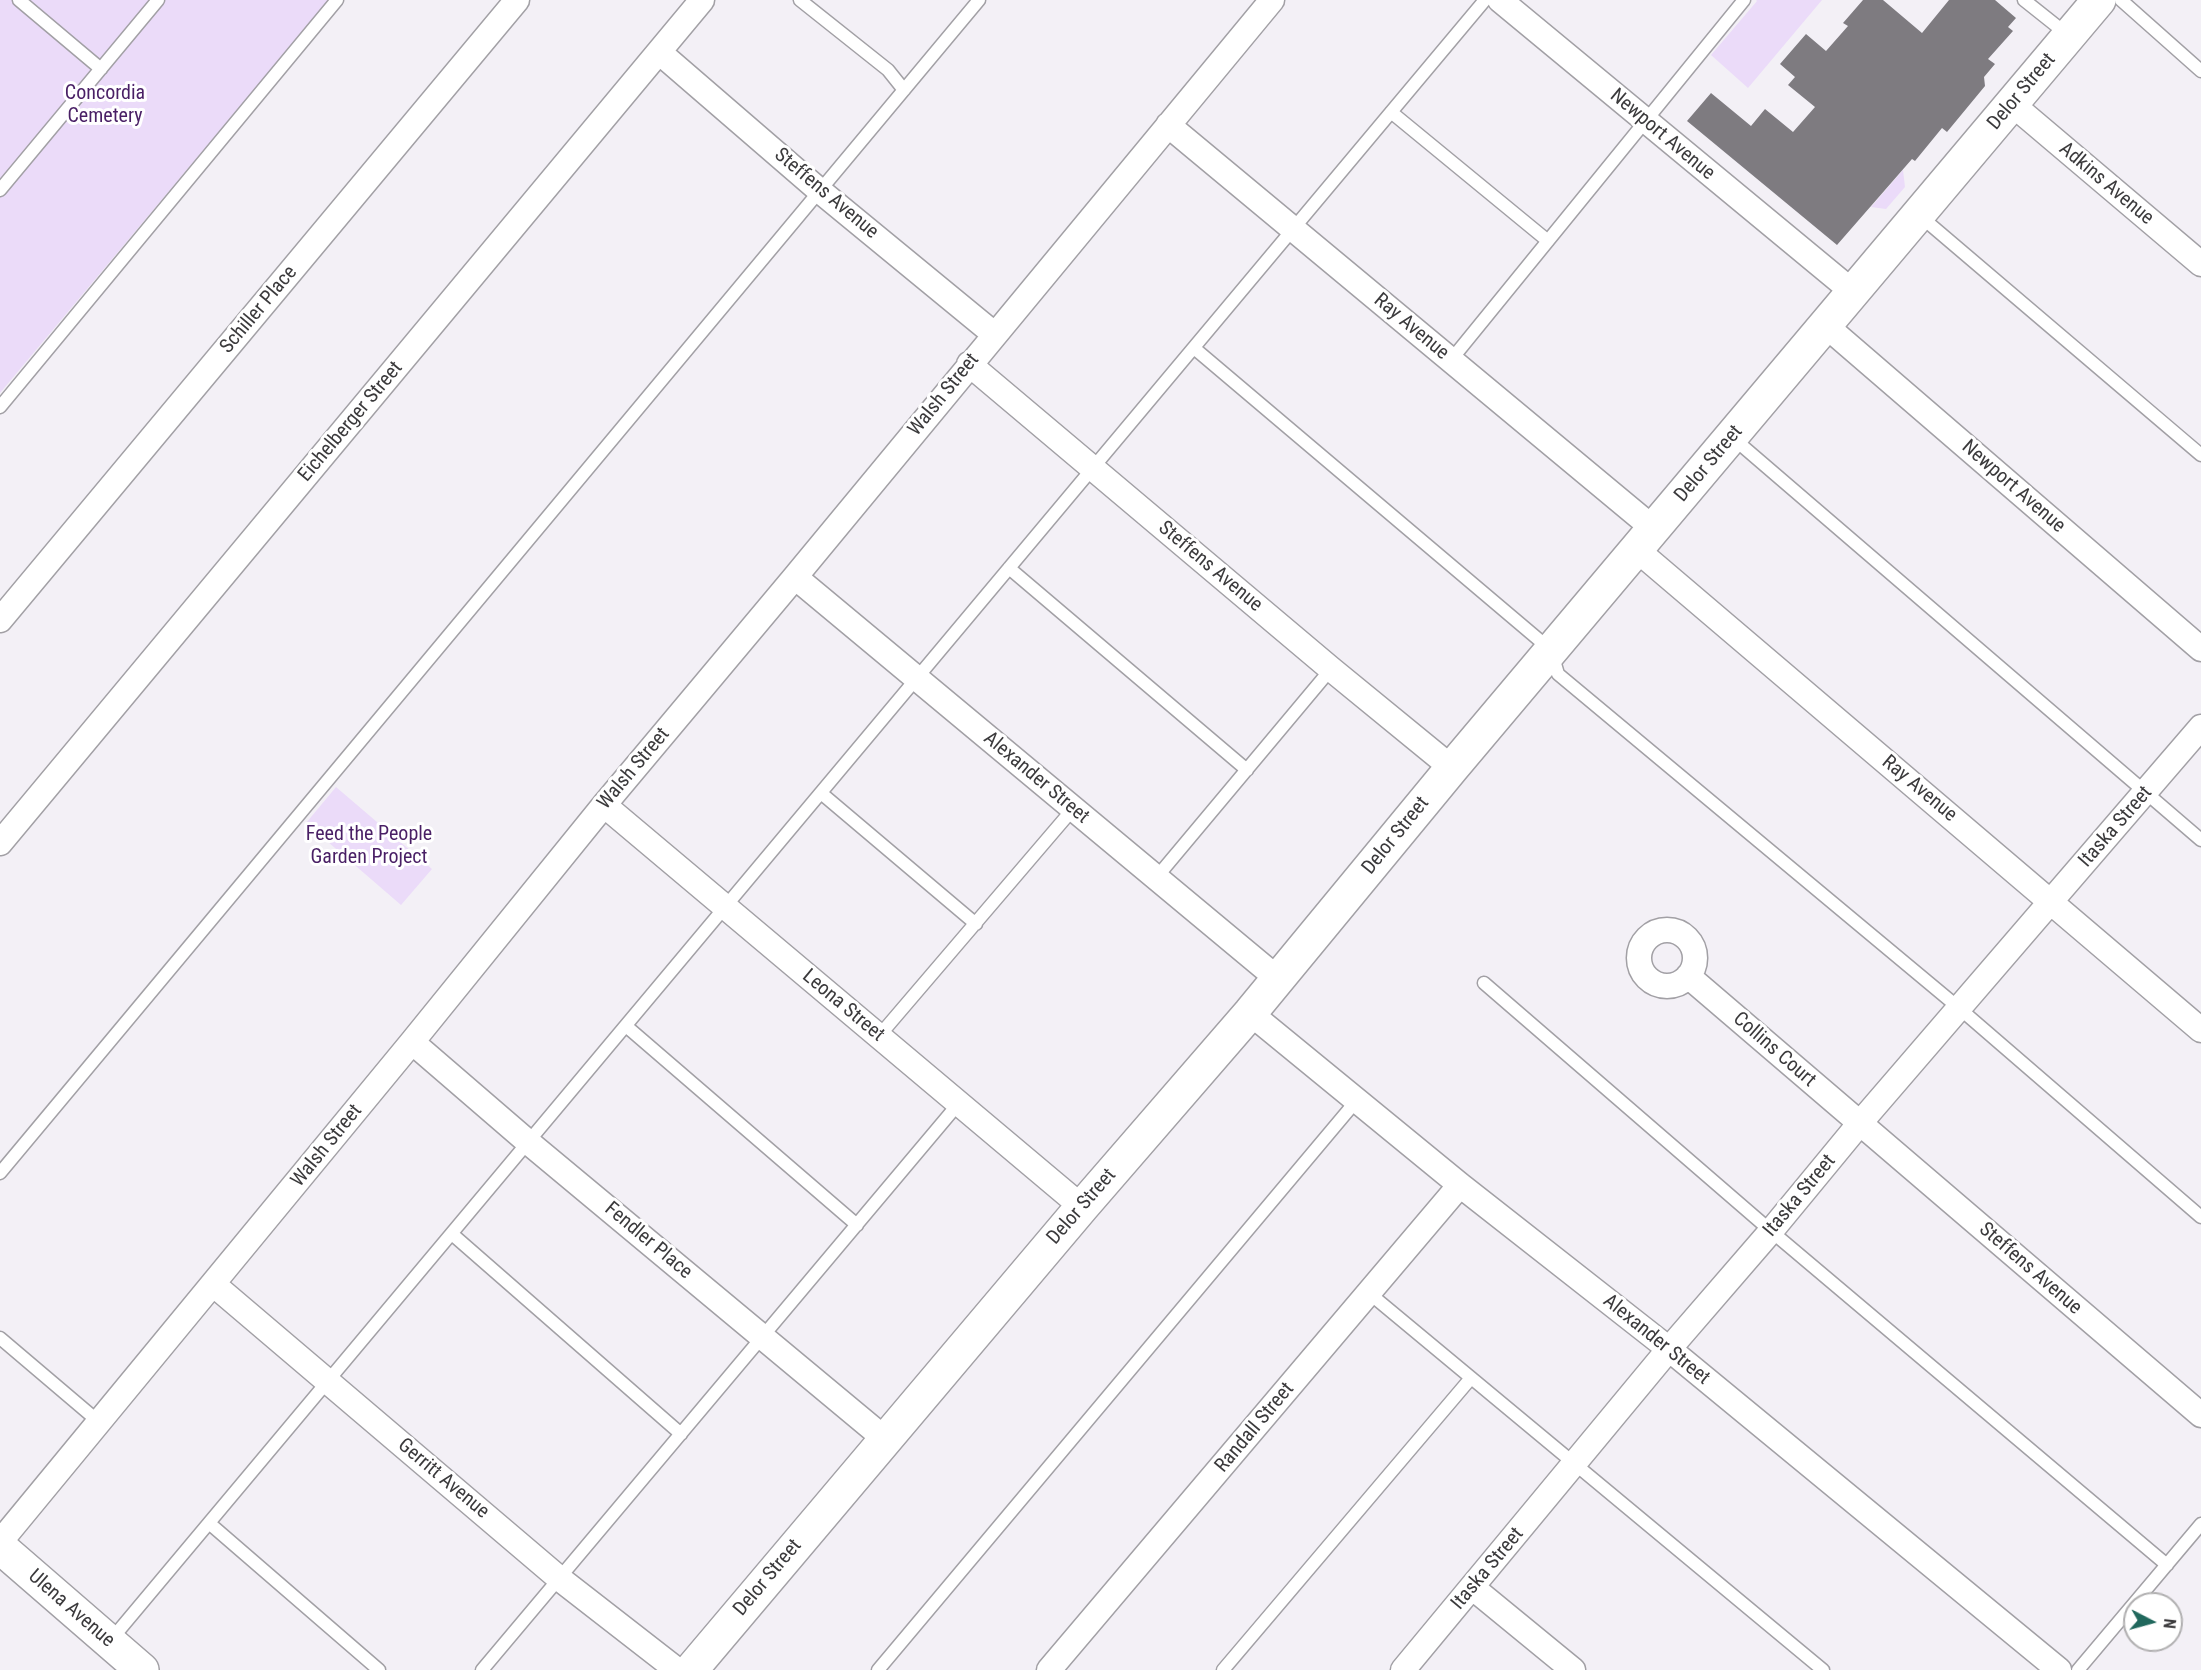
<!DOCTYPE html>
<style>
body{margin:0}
#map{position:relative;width:2201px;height:1670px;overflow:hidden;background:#f3f0f6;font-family:"Roboto Condensed",sans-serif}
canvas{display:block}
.north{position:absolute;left:2123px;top:1592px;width:60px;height:60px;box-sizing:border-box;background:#fff;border:2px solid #b1b0b1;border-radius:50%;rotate:96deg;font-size:16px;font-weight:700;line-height:24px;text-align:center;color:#3b3a3c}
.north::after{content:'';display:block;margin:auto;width:21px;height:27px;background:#21685d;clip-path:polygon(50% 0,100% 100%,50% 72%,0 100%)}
</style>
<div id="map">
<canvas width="2201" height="1670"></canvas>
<div class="north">N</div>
</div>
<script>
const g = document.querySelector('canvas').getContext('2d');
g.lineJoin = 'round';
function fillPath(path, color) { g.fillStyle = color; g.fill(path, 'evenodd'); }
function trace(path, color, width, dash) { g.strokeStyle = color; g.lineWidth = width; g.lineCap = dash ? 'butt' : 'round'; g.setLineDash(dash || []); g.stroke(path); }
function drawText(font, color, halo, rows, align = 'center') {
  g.font = font + ' "Roboto Condensed",sans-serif'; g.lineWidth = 6; g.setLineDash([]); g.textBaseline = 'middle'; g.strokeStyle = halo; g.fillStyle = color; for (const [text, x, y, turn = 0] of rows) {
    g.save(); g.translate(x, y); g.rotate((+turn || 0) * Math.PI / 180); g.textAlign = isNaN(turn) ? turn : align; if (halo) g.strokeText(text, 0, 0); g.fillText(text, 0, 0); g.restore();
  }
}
const green = new Path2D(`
 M0,0H329L0,393Z
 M1756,0H1822L1748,88L1711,55L1757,1Z
 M1903,170L1905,187L1886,209L1871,207Z
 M336,787L432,869L401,905L306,823Z`);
const building = new Path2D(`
 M1863,0H1883L1922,33L1949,0H1995L2016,18L2008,27L2013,31L1988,59L1995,64L1984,77L1985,86L1947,132L1942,128L1915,161L1912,159L1837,245L1687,121L1711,93L1751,126L1765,109L1793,132L1815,107L1788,85L1795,77L1780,64L1806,34L1826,51L1848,26L1843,23Z`);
const lane = new Path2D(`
 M19,0L101,69
 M800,0L888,70L904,90
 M2024,0L2068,35
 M2121,0L2201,71
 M1391,112L1548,241
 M0,190L158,0
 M1919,215L2201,455
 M1194,348L1551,650L1558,674L1959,1008L2201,1217
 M1451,360L1744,0
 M0,407L337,0
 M1733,438L2201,840
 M1009,568L1247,770
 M821,793L976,924
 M1156,878L1331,669
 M1484,983L1771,1231L2167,1565
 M626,1026L857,1225
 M879,1036L1073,809
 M0,1173L979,0
 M452,1234L681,1434
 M1369,1293L1823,1670
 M0,1338L99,1422
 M209,1523L379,1670
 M110,1641L1485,0
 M482,1670L959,1103
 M878,1670L1357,1100
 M1223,1670L1471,1378
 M2078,1670L2201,1524`);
const street = new Path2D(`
 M1500,0L1853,292
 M659,52L820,191L994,334
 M2012,104L2201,264
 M1168,125L1654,529
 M1825,325L2201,649
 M969,364L1331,669L1452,768
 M1637,550L2201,1030
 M795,577L1278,979
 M0,620L517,0
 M604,805L1082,1207
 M0,843L702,0
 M1639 958a28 28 0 1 1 56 0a28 28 0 1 1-56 0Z
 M1688,976L2201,1415
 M1250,1013L1460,1185L1669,1349L2059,1670
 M412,1042L528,1142L885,1439
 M213,1284L560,1579L677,1670
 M0,1542L412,1042L604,805L795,577L1272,0
 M1473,1588L1573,1670
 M1049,1670L1460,1185
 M1403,1670L1669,1349L1771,1231L1860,1123L2201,727`);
const secondary = new Path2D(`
 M0,1547L142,1670
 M691,1670L1082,1207L1250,1013L1452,768L2099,0`);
const streetNames = [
 ["Delor Street",2022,92,-50],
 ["Newport Avenue",1662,135,40],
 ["Adkins Avenue",2106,184,40],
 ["Steffens Avenue",826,194,40],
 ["Schiller Place",259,310,-50],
 ["Ray Avenue",1411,327,40],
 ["Walsh Street",944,395,-51],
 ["Eichelberger Street",351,422,-50],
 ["Delor Street",1709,464,-50],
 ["Newport Avenue",2013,487,41],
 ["Steffens Avenue",1210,567,40],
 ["Walsh Street",634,769,-50],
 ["Alexander Street",1036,778,40],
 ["Ray Avenue",1919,789,40],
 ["Itaska Street",2116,827,-49],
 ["Delor Street",1396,836,-51],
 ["Leona Street",843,1006,40],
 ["Collins Court",1774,1050,41],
 ["Walsh Street",327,1146,-51],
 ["Itaska Street",1800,1196,-50],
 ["Delor Street",1082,1207,-49],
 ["Fendler Place",648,1241,40],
 ["Steffens Avenue",2030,1269,41],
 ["Alexander Street",1656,1340,39],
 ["Randall Street",1255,1428,-50],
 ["Gerritt Avenue",443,1479,40],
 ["Itaska Street",1488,1569,-50],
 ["Delor Street",768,1578,-50],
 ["Ulena Avenue",71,1609,41]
];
const parkNames = [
 ["Concordia",105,94],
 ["Cemetery",105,117],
 ["Feed the People",369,835],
 ["Garden Project",369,858]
];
fillPath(green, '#ebdbf9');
fillPath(building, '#7e7b80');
trace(lane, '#a2a0a5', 15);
trace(street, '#a2a0a5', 27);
trace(secondary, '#a2a0a5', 36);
trace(lane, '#fff', 12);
trace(street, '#fff', 24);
trace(secondary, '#fff', 33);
drawText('20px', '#3b3a3c', '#fff', streetNames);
drawText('20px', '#491f65', '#fff', parkNames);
</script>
